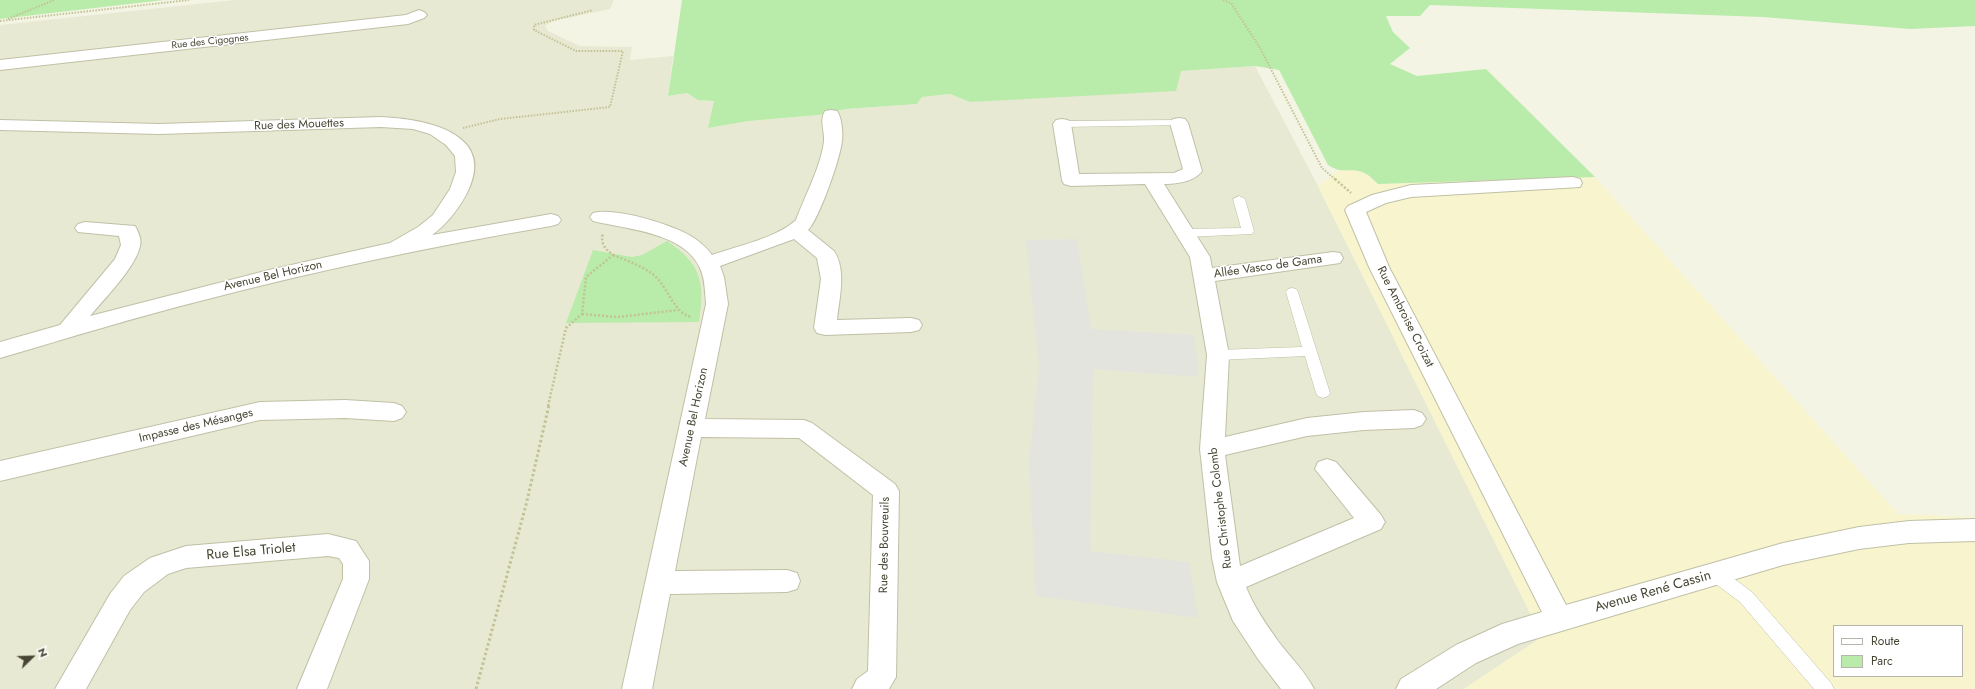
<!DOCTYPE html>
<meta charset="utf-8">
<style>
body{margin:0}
#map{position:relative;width:1975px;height:689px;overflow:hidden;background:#f4f4e5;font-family:Jost,sans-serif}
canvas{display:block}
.legend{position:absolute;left:1833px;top:625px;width:130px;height:52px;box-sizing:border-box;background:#fff;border:1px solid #b5b5ae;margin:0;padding:5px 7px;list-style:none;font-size:12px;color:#474634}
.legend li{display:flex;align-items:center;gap:8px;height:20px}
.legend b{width:20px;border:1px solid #b5b5ae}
.north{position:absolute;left:12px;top:637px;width:40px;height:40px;-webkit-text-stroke:3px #fff;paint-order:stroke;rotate:67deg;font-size:11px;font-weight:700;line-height:16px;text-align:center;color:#474634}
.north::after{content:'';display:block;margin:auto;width:14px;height:18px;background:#474634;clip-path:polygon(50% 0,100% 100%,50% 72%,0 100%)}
</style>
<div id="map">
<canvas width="1975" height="689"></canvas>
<ul class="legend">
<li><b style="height:5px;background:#fff"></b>Route</li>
<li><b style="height:11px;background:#b9ecaa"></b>Parc</li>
</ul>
<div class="north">N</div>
</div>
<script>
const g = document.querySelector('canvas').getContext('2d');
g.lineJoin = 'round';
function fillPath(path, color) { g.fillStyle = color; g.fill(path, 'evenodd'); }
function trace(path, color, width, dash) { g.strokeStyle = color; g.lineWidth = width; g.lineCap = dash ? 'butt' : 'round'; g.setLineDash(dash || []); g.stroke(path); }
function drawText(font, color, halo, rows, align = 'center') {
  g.font = font + ' Jost,sans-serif'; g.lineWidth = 3; g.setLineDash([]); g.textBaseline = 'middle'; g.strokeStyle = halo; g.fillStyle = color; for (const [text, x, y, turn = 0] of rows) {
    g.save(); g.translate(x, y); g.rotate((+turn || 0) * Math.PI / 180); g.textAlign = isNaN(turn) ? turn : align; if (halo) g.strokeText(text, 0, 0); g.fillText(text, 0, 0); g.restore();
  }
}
const residential = new Path2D(`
 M235,0H614L610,9L553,21L545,26L548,31L580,46L632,47L630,60L673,56L668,96L687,93L698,100L715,101L708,128L749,121L818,115L846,109L917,104L922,97L950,94L970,102L1181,71L1255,66L1318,186L1542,637L1464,689H0V25Z`);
const commercial = new Path2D(`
 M1351,170L1364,172L1378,184L1595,177L1898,514L1975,517V689H1464L1542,637L1318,186L1338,171ZM1834,626H1962V676H1834Z`);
const green = new Path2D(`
 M0,0H164L0,19Z
 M682,0H1975V26L1910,29L1763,17L1430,5L1420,16H1386L1393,32L1410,48L1390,64L1417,76L1486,69L1595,177L1378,184C1374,180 1368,174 1362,172C1347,167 1344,175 1328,165L1279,70L1255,66L1181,71L1176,91L970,102L950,94L922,97L917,104L846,109L818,115L749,121L708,128L714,101L698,100L687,93L668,96Z
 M667,241C702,264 705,283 699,322L566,323L593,250L632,257L642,255Z`);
const parking = new Path2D(`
 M1077,239L1091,329L1195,335L1198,377L1093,369L1090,551L1189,562L1198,618L1036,596L1029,462L1039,367L1026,240Z`);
const pathFar2 = new Path2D(`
 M1223,0L1231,3L1260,48L1322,168L1336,180
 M8,19L54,0
 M0,21L189,0
 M463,128L500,119L610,107L623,51H576L534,30V25L593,10`);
const pathFar1 = new Path2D(`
 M1335,179L1351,193
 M613,255C628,261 643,266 655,276C669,289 674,314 692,317
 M582,314L618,317L678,310
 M548,406L566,328L582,314L586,277L613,255C605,249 600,243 603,233`);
const path = new Path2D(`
 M476,689L526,505L549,405`);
const service = new Path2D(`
 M1179,120L1183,121L1184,123L1183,125L1062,127L1057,124L1062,121Z
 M1239,196L1245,199L1254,231L1252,234L1186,237L1180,233L1186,229L1241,228L1233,199Z
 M1292,288L1296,289L1298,292L1330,393L1328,396L1323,398L1318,396L1316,393L1305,356L1218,360L1213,358L1211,355L1213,352L1218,350L1302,347L1286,292L1288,289Z
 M1715,567L1721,569L1752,592L1831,683L1834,689H1814L1740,602L1709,579L1707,574L1709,569Z`);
const minor = new Path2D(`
 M419,10L424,12L427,15L424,18L408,24L0,70V60L406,15Z
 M831,110L837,111C842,118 843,133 842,141C840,159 819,219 808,230L834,251C847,271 839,299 837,320L911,318L919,320L922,325L919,330L911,332L825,335L817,333L814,328L821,279L817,258L794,239L720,266L724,277L728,304L705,419L804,420L812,423L895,484L899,491L896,677L889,689H852L857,679L868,671L873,495L799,438L701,437L675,571L787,570L797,573L800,581L797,589L787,592L670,594L652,689H622L706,304C705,292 705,279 700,268C684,232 625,229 593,221L590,217L593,213C616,207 674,225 694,238C701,243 707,248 712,255C737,246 777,238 796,220C805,196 821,166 824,141C825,132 819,120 825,111Z
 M381,117C424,119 498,132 467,193C458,210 447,224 432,235L551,214L558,216L561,220L558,224L551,226C434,246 319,270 204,300C136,317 68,338 0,358V342L60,325L115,259L121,245L119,236L78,232L75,228L78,224L85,222L135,226C138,231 142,240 140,246C136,267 104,299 90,316L273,269L390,243L418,227L433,215L450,189L456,172L455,156L446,145L430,134L413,129L381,127L159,134L0,130V120L159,124Z
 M1179,118L1185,119L1188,123L1202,171C1194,182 1176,184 1164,184L1210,257L1212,268L1333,252L1340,253L1343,258L1340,263L1333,264L1215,281L1229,355L1225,437L1307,418L1364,412L1414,410L1422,413L1426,419L1422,425L1414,428L1364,430L1307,436L1225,455L1240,566L1354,518L1315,469L1318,462L1327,459L1336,462L1381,515L1385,522L1381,529L1246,587C1254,607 1266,624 1278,641C1290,657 1305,671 1314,689H1281L1258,659L1233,621L1217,582L1212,558L1200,449L1207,355L1190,257L1145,184L1071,186L1064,184L1062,180L1053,124L1056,120L1062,119L1068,120L1071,124L1079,174L1174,173L1183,169L1170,123L1173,119Z
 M1573,177L1580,179L1582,183L1580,187L1411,197L1386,203L1366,212L1389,267L1566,605L1783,543L1859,527L1909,521L1975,519V541L1909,543L1859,549L1783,565L1518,644L1476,663L1436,689H1396L1401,679L1456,645L1502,624L1542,612L1369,267L1345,210L1348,206L1372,195L1411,185Z
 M345,400L394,403L402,406L406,412L402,418L394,421L345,418L260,420L0,481V461L260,402Z
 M328,534L356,541L369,561V579L327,689H297L343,579V564L339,558L328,556L186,568L168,574L144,592L130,610L86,689H55L110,594L124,576L150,558L186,546Z`);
const farStreetnames = [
 ["Rue des Cigognes",210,42,-6]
];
const streetNames = [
 ["Rue des Mouettes",299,125,-2],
 ["Allée Vasco de Gama",1268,267,-8],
 ["Avenue Bel Horizon",273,276,-13],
 ["Rue Ambroise Croizat",1405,317,63],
 ["Avenue Bel Horizon",694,417,-78],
 ["Impasse des Mésanges",196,426,-13],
 ["Rue Christophe Colomb",1221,508,-97],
 ["Rue des Bouvreuils",885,545,-89]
];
const nearStreetnames = [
 ["Rue Elsa Triolet",251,552,-5],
 ["Avenue René Cassin",1653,592,-16]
];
fillPath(residential, '#e8e9d2');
fillPath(commercial, '#f8f4ce');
fillPath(green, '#b9ecaa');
fillPath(parking, '#e4e4de');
trace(service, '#c0c0a7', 1);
trace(minor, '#c0c0a7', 2);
trace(pathFar2, '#c3c296', 2, [1.5, 1.5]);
trace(pathFar1, '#c3c296', 2.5, [2, 2]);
trace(path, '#c3c296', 3, [2.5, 2.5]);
fillPath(service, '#fff');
fillPath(minor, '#fff');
drawText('10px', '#474634', '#fff', farStreetnames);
drawText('12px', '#474634', '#fff', streetNames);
drawText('14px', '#474634', '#fff', nearStreetnames);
</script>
